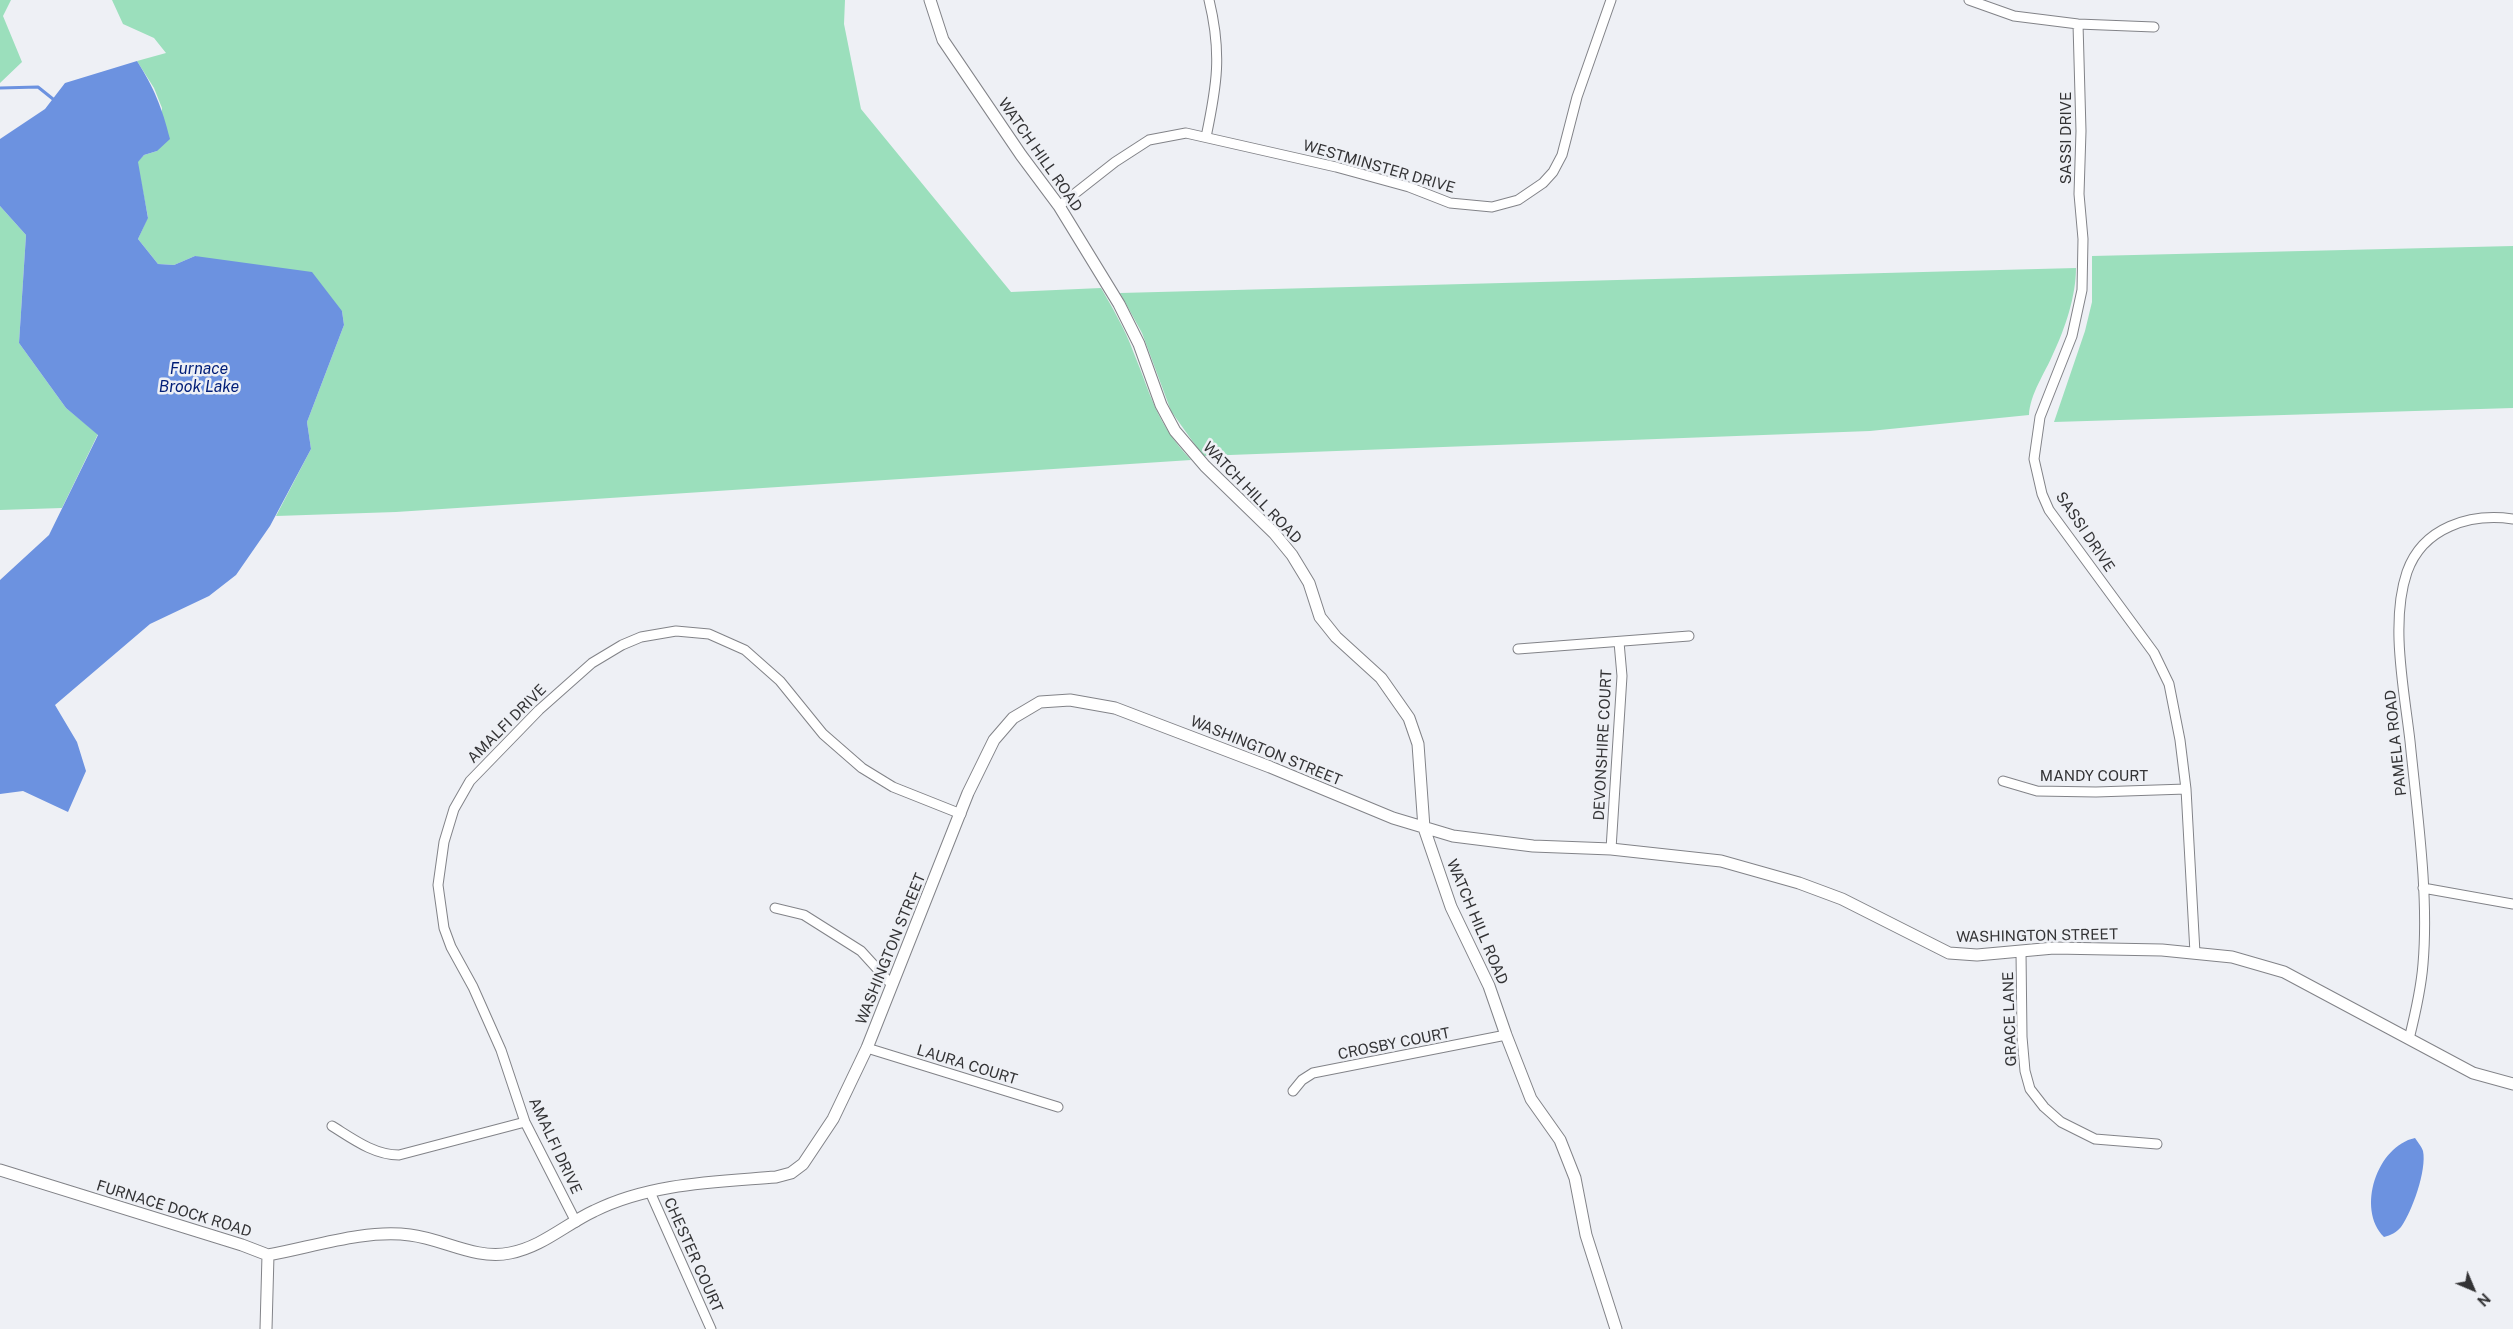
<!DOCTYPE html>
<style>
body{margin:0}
#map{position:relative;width:2513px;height:1329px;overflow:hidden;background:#eef0f5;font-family:"Public Sans",sans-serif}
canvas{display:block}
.north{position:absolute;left:2448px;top:1264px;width:50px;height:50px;-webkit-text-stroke:4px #eef0f5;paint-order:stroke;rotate:135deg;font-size:14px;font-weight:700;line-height:20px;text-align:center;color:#333335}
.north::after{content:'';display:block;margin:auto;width:18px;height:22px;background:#333335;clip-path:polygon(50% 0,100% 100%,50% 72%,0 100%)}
</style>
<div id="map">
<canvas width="2513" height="1329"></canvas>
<div class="north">N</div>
</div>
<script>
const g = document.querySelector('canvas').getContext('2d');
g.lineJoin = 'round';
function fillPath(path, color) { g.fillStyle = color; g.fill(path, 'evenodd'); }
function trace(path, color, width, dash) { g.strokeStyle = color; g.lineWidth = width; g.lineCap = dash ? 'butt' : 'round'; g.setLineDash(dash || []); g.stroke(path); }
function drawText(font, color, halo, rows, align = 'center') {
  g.font = font + ' "Public Sans",sans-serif'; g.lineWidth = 5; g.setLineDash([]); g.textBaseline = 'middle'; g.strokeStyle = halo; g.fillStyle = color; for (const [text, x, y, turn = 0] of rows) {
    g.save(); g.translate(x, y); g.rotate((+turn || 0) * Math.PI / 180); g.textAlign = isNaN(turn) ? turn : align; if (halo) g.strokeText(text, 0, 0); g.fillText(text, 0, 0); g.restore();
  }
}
const green = new Path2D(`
 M0,0H11L3,16L22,62L0,83Z
 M112,0H845L844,24L861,109L1011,292L1101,288C1113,309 1125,329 1133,351C1152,397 1155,421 1191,460L396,512L276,516L311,449L307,422L344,325L342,311L195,256L174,265L158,264L138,239L148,217L137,162L144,155L157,151L162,108L154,88L137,61L166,53L154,38L123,24Z
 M0,206L26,235L19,343L66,408L98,434L62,508L0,510Z
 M2513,246V408L2054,422L2085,331L2092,302V256Z
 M2076,268C2076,296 2065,329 2053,354C2045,373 2030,394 2029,415L1870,431L1203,456L1171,411L1142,333L1120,293Z`);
const water = new Path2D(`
 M137,61C154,88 162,107 170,139L157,151L144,155L138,162L148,218L138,239L158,264L174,265L195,256L312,272L342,311L344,325L307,422L311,449L270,526L236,575L209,596L150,624L55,705L77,742L86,771L68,812L23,791L0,794V580L49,535L98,435L66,408L19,343L26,235L0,206V139L45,109L65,83Z
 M2415,1138C2417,1141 2422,1147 2423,1151C2427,1170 2412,1212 2401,1227C2396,1233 2391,1235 2384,1237C2356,1209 2377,1146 2415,1138Z`);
const stream = new Path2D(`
 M0,88L38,87L53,99`);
const minor = new Path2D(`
 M1969,0L2014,16L2078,24L2154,27
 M2078,24L2081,131L2079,194L2083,239L2082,290L2072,336L2040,417L2034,459L2042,494L2049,510L2154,653L2169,684L2180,740L2186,789L2195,953
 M1206,137C1217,85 1222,53 1209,0
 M1059,206L1115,162L1149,140L1186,133L1336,167L1409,187L1450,203L1492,207L1518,200L1543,183L1553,172L1562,155L1577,97L1611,0
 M1518,649L1689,636
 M2003,781L2037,791L2096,792L2186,789
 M1611,849L1622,676L1619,642
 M2423,888L2513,904
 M775,908L804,915L861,951L892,985
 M2021,952L2022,1037L2025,1071L2030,1089L2044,1107L2061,1122L2095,1139L2157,1144
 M2409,1039C2415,1015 2421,990 2423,964C2429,894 2417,812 2410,741C2404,689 2390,622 2407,572C2423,527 2470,513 2513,519
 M867,1048L1058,1107
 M1293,1091L1302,1080L1313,1073L1506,1035
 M332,1126C353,1139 374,1155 399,1155L525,1122
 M650,1192L711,1329
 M576,1222L525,1122L501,1050L473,987L451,947L444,928L438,885L444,842L454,809L470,781L539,710L592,663L622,645L641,637L676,631L709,634L745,650L780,681L823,734L862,768L893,787L961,814`);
const tertiary = new Path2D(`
 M930,0L943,40L1021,155L1059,206L1119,304L1139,344L1161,405L1175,431L1205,466L1274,533L1292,555L1309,583L1320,617L1336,637L1381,678L1409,718L1418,744L1424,828L1451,907L1489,986L1506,1035L1531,1099L1560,1140L1575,1178L1586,1235L1616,1329
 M0,1170L242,1245L268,1255
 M268,1255C313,1247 364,1229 410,1235C444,1239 475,1260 510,1253C542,1247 566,1224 594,1211C650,1183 715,1182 776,1177L791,1173L803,1164L833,1119L867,1048L968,793L994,740L1013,718L1040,702L1070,700L1115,708L1270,767L1393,818L1453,836L1533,846L1611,849L1721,861L1799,883L1842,899L1949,953L1977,955L2054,948L2162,950L2232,957L2284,972L2473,1073L2513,1084
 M266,1329L268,1255`);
const streetNames = [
 ["SASSI DRIVE",2066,138,-90],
 ["WATCH HILL ROAD",1040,155,55],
 ["WESTMINSTER DRIVE",1379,167,16],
 ["WATCH HILL ROAD",1252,493,46],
 ["SASSI DRIVE",2085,532,56],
 ["AMALFI DRIVE",507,724,-45],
 ["PAMELA ROAD",2396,743,-96],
 ["DEVONSHIRE COURT",1603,745,-87],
 ["WASHINGTON STREET",1266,751,22],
 ["MANDY COURT",2094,776],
 ["WATCH HILL ROAD",1477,922,67],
 ["WASHINGTON STREET",2037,936,-1],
 ["WASHINGTON STREET",891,949,-68],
 ["GRACE LANE",2010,1019,-92],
 ["CROSBY COURT",1394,1044,-11],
 ["LAURA COURT",967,1065,17],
 ["AMALFI DRIVE",555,1146,65],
 ["FURNACE DOCK ROAD",174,1209,17],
 ["CHESTER COURT",693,1255,66]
];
const waterNames = [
 ["Furnace",199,369],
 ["Brook Lake",199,387]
];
fillPath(green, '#9bdfbc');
fillPath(water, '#6c92e0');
trace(stream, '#6c92e0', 3);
trace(minor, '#828388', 11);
trace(tertiary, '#828388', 13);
trace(minor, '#fff', 9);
trace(tertiary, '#fff', 11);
drawText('15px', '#333335', '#eef0f5', streetNames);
drawText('italic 16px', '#001d77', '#eef0f5', waterNames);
</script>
